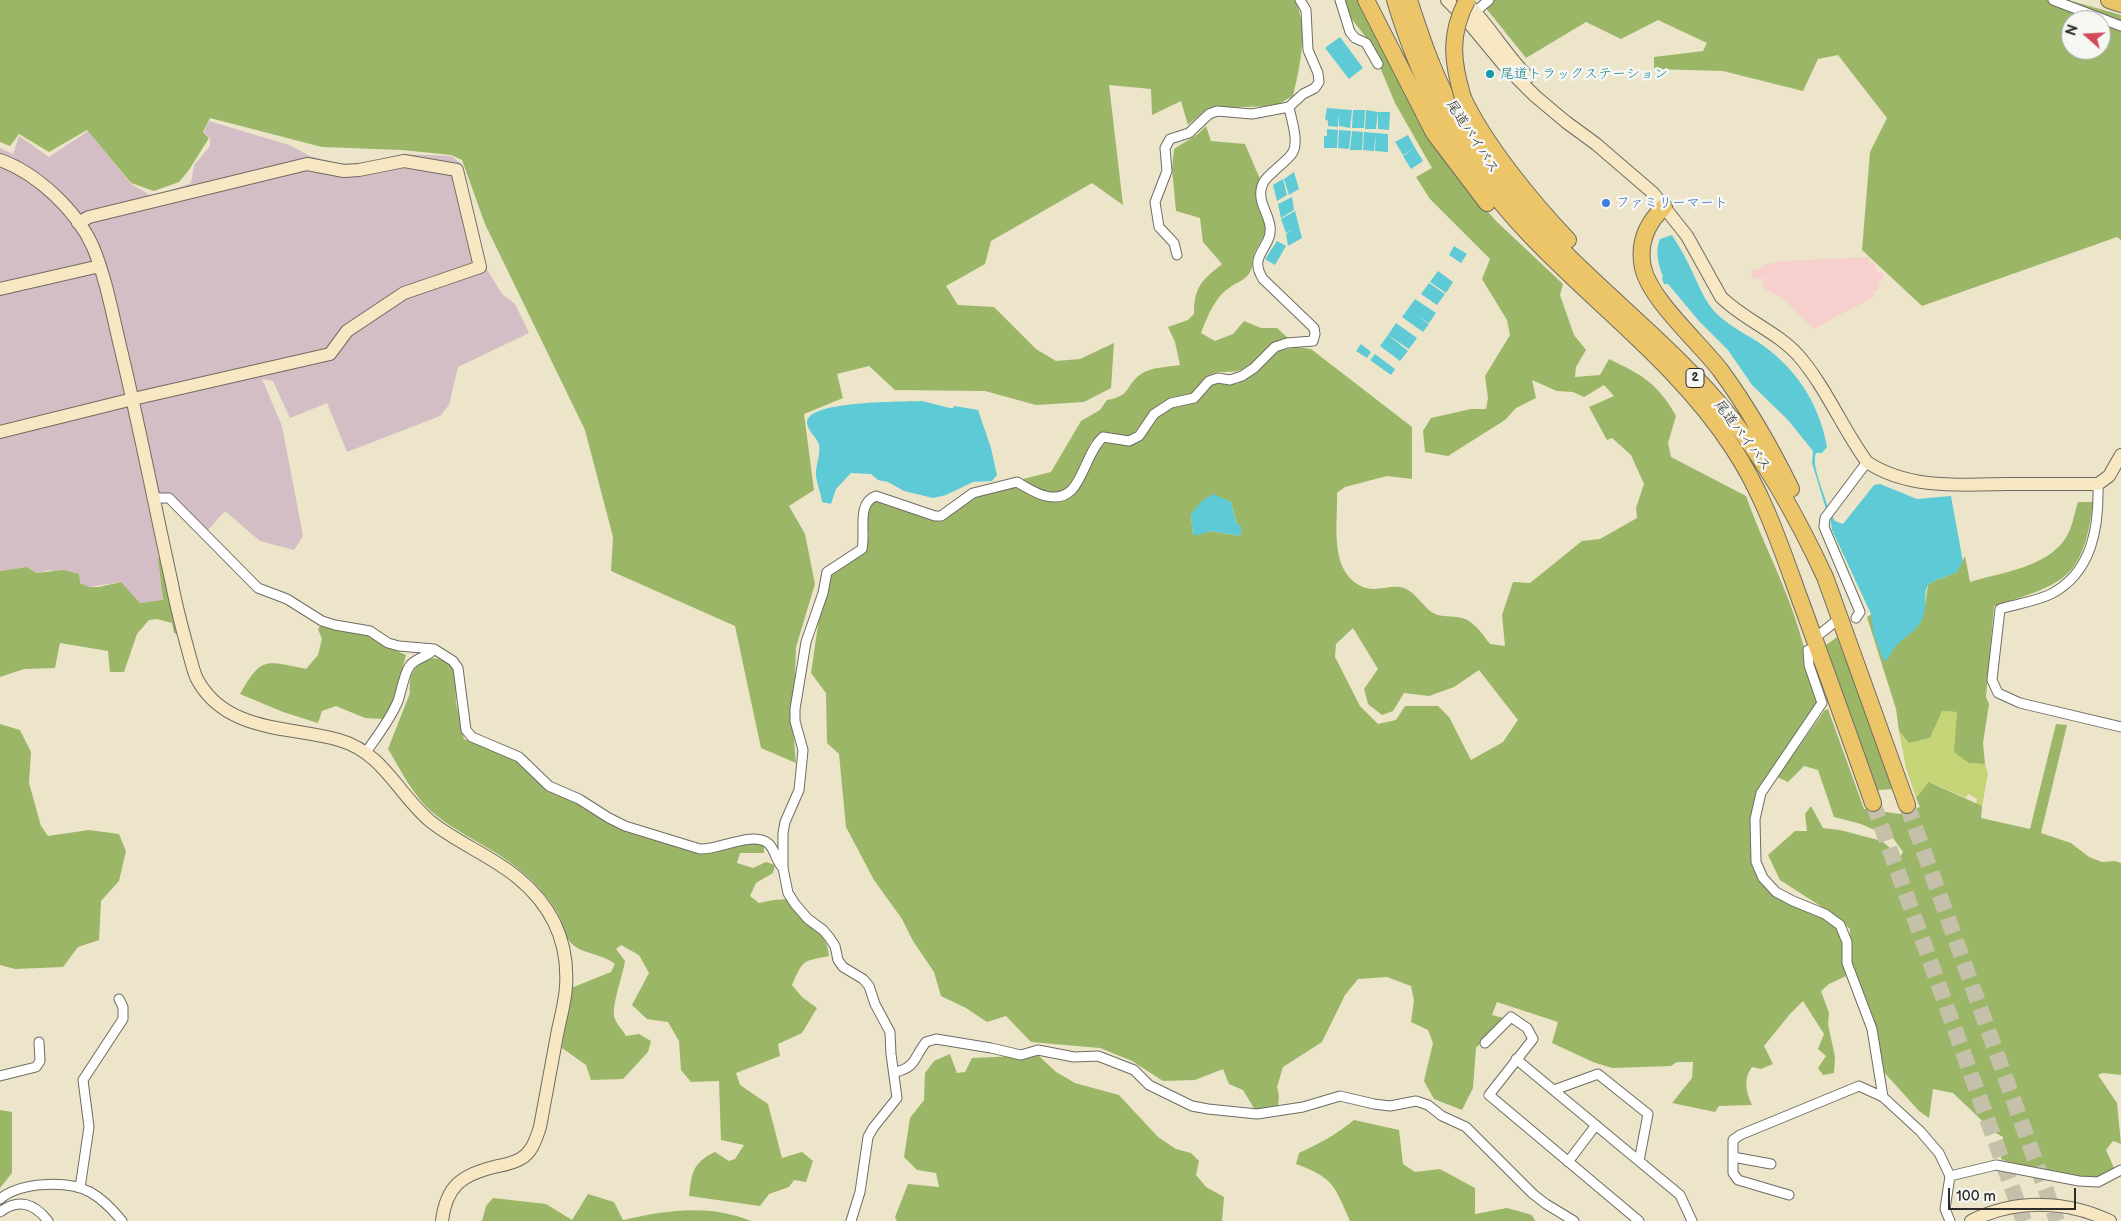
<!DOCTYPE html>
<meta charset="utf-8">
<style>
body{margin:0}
#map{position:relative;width:2121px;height:1221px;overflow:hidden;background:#ece5ca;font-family:"Balsamiq Sans",sans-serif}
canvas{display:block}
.north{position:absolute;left:2061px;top:10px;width:50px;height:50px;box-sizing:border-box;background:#f6f6f2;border:1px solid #a5a5a2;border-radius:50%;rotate:289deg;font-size:14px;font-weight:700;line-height:20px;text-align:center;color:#2b2b2b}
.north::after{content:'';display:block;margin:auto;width:18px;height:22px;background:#d1495b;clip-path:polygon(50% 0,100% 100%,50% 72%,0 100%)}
.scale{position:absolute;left:1948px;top:1188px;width:128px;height:22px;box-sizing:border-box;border:2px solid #2b2b2b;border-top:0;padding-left:6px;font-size:15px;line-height:18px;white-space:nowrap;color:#2b2b2b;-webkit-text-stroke:4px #f6f6f2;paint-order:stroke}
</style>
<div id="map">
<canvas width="2121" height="1221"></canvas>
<div class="north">N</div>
<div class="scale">100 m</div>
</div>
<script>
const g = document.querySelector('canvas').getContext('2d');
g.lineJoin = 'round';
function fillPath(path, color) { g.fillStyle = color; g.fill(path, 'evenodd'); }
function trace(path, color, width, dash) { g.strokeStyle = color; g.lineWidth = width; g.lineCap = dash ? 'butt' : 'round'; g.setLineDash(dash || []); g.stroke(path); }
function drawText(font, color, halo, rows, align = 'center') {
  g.font = font + ' "Balsamiq Sans","Klee One",sans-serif'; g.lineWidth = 5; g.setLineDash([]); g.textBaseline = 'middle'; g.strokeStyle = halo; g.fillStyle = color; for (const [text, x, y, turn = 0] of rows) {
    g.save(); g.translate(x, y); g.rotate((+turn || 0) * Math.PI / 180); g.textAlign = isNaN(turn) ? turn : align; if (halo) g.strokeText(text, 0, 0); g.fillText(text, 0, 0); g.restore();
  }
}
const built = new Path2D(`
 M1869,257V262L1875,264V269L1878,272L1883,271L1884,280L1879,281L1878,290L1873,292L1875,296L1814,329L1780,296L1772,293L1762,287L1764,279L1753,278L1751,271L1762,268L1763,265L1781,261Z`);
const industrial = new Path2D(`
 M209,121L289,145L310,156L341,164L368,162L401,154L451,156L460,163L486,268L502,294L515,304L529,333L458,367L449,405L440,416L347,452L327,403L290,418L273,381L262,379L282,426L303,536L294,550L260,541L225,511L207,531L169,494L149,501L161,556L158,559L163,601L140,603L121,582L89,587L50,570L36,573L27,567L0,571V148L13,154L19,136L49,157L88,131L131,184L153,197L191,183L194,165L210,146V138L204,132Z`);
const green = new Path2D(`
 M1942,711L1957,712L1969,763L1985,764L1988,774L1982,806L1976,805L1977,799L1968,794L1966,798L1930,782L1916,798L1906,768L1899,731L1909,743L1930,738Z`);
const forest = new Path2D(`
 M0,0H1295C1309,28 1300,66 1293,96L1275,106L1208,108L1188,125L1181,101L1152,115L1151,89L1109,85L1123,205L1092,183L991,241L985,264L946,286L958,305L994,307L1036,349L1056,361L1080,359L1114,343L1111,388L1084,402L1036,405L985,391L895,390L869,366L837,374L843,398L804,414L814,490L789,506L805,534L815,584L796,647L793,728L796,763L761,748L735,626L611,571L613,537L585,430L485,224L462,160L451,155L402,150L322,147L210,118L203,132L209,138L189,170L179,182L154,191L131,183L87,130L49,152L19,134L10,146L0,142Z
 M1345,0H1358L1426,132L1467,188L1496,221L1563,284L1560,295L1574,335L1586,350L1576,367L1575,377L1600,375L1609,359C1642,375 1658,383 1676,416L1668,443L1671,457L1746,496C1757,527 1771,556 1783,586C1799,624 1809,664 1819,704L1770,774L1752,824V867L1760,880L1824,916L1838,928L1845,944L1842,958L1846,976L1829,984L1821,991L1829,1013L1828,1024L1835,1057L1834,1073L1823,1075L1818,1068L1826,1056L1818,1049L1824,1034L1803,1001L1790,1014L1764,1046L1773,1064L1761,1069L1752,1067C1743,1079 1746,1092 1752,1105L1719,1106L1715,1112L1672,1103L1692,1078L1693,1062H1677L1671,1066L1612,1068L1593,1062L1552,1043L1558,1022L1497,1002L1492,1015L1504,1018L1476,1048L1473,1088L1462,1110L1434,1099L1424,1081L1433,1043L1428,1030L1411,1022L1414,1000L1411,986L1387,977L1358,979L1345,995L1322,1042L1283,1067L1277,1087L1279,1096L1278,1106L1255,1110L1243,1090L1229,1084L1223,1069L1195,1080L1163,1081L1132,1061L1100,1048L1031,1042L1006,1016L987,1022L966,1008L941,996L934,972L913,941L902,919L874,880L846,827L839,754L827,743L826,693L811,673L819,618L828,591L831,575L863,554L869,534L865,526L869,501L879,499L940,521L976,494L1017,485L1055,501L1069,499L1086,477L1095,453L1107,441L1136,443C1145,432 1154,418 1166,410C1175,403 1182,405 1192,402C1200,400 1207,390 1213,384H1237L1252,374L1279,351L1297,347L1311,349L1412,427V479L1387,476L1345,487L1337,493C1338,525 1328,575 1366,588C1376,591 1390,586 1400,587C1414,589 1422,606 1433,613C1442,618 1452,615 1462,618C1474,621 1483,635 1490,644L1505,646L1502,615L1513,582L1530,583L1582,541L1600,539L1637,518L1636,508L1644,484L1631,455L1612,438L1607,440L1589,407L1614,396L1604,385L1584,397L1573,392L1557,391L1532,380L1536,398L1516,408L1505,420L1448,456L1425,452L1423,431L1431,418L1471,409H1486L1488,398L1485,376L1510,335L1507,320L1482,279L1490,259L1430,199L1416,177L1432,168L1395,103L1369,41L1350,17ZM1231,502L1240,536L1210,531L1193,535L1191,514ZM1353,628L1378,669L1364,689L1368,704L1382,715L1393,711L1404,693L1429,696L1454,687L1479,670L1518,720L1503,742L1471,760L1449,717L1438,706H1405L1396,720L1378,724L1360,706L1335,657L1336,644Z
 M1494,0H2068L2121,15V240L2117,237L1922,306L1862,250L1870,152L1887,118L1838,55L1818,59L1803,91L1723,71L1654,69V57L1703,51L1707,43L1658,20L1621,39L1586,22L1526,58L1485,7ZM2071,20H2101V50H2071Z
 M1206,126L1211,141L1245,144L1260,179C1248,206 1271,214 1265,233C1262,241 1255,249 1253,257C1252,262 1253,268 1250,272C1245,281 1236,282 1229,288C1215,297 1207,318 1201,333L1215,341L1233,334L1244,321L1261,328H1277L1288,338C1263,345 1263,359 1243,369C1231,375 1219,368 1206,377C1200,381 1199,388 1196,394C1188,398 1181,395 1173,397C1155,402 1142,424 1131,437L1101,433L1091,442L1073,481L1063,493L1048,495L1023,479L1051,472L1081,421L1100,410L1107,400C1132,396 1125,385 1141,374C1151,367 1168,367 1180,365L1175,342L1168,327L1188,320L1194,314C1194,287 1202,280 1222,264L1203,242L1200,218L1176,211L1172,169L1174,149L1198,134Z
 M2078,502H2093C2083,581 2064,583 1994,606L1986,697L1989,704L1983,743L1985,764L1969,763L1954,752L1957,712L1942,711L1930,738L1909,743L1899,731L1896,709L1867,617L1872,614L1924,612L1928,585L1936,580L1956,573L1965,556L1970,582C2002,572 2045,568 2065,539C2072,530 2074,514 2078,502Z
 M161,556L178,634L174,633L172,623L157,619L149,620L137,634L124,672H110L108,651L60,643L55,668L24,669L0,677V571L27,567L36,573L63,570L79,574L80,583L89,587H99L121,582L140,603L163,600L158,559Z
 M322,623L360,631L384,645L406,655L394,700L383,719L365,718L336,706L322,711L318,723L283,712L240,694C262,656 265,661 306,669L318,655L322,639L318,629Z
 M1837,637L1895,789L1878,790L1826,645Z
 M430,658L443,659L451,665L455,673L456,703L464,739L517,760L592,811L695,849L744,842L764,843V853H740L737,863L753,868L766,862L775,865L773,873L756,883L750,896L759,903L773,900L788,899C793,907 798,916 805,922C819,935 827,935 829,956C802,961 803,960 792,985L802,997L817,1008L802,1033L778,1044L780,1056L736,1073L740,1085L768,1104L782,1158L802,1152L813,1161L806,1182L794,1180L789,1187L769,1194L760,1206L689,1196C692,1173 692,1163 715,1152L729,1161L735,1159L744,1145L721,1140L719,1081L691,1082L681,1070L679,1041L668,1022L647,1019L632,1005L649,973L639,955L621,945L616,949L625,961C623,975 610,1009 615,1019C617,1025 623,1030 626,1036L639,1034L651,1041L648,1052L623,1079L591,1080L586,1065L562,1048L571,988L611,972L615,964C602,953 582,955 570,942C565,937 563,925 560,918C551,900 537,884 521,871C494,848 459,835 432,812C413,796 401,770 388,749L410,693C408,677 414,663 430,658Z
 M1828,709L1864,809L1900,814L1920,807L1916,798L1929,782L1982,806L1981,818L2030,829L2056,724L2067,725L2041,833L2071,843L2089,857L2102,862L2115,861L2121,863V1075L2103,1073L2098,1075L2117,1103L2121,1144L2113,1141L2106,1150L2115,1170C2110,1172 2105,1175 2101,1177C2077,1183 2024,1168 2001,1159L2003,1137L1994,1132L1953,1093L1933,1089L1929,1118L1919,1111L1882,1070L1874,1019L1850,957V929L1833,914L1780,880L1768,855L1795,831H1807L1805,814L1811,806L1823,828L1840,830L1882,841L1900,857L1903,852L1893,838L1861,824L1834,817L1818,770L1804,766L1788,782L1777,777L1825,710Z
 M0,724L20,730L31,752L29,783L41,826L48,836L89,830L119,834L126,851L119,881L101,901L99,940L78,947L63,967L15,969L0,965Z
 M950,1054L957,1073L965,1072L972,1058L1038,1055L1056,1072L1075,1083L1119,1095L1158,1137L1176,1149L1191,1153L1199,1161L1196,1175L1206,1187L1224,1197L1222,1221H897L895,1217L908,1184L939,1187L936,1173L917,1170L904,1157L910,1118L924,1100L925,1073L934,1061Z
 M0,1110L12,1112V1173L0,1188Z
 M1354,1120L1399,1130L1403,1164L1415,1172L1440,1169L1475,1188V1214L1507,1208L1532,1215L1535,1221H1350C1334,1185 1334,1178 1296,1164L1299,1153C1319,1144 1337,1134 1354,1120Z
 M588,1194L614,1202L623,1220C667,1210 709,1204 751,1221H482L486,1206L493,1198L546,1204L572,1220Z`);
const water = new Path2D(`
 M1340,37L1363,68L1349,79L1325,48Z
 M1327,108L1352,110L1350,128L1339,126V113L1338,127L1328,126V121L1325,119Z
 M1353,110H1365L1364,128H1352Z
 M1366,110L1378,112L1376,129H1365Z
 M1378,112H1390L1389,130L1378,129Z
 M1327,129L1338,130L1337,148H1324V136H1327Z
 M1339,130L1351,131L1349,149L1338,148Z
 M1352,131L1363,132L1362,150H1350Z
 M1364,132L1376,133L1374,151L1363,150Z
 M1376,133L1388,134V152L1375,151Z
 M1408,135L1415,148L1403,155L1395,142Z
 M1415,148L1423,161L1411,169L1403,156Z
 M1294,172L1299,189L1289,195L1284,179Z
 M1283,179L1287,195L1277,201L1273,185Z
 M1292,197L1294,210L1281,218L1278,204Z
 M1295,211L1302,238L1288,246L1286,234L1293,229L1286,233L1281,219Z
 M1672,235C1677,244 1683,252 1687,261C1696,278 1702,297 1714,311C1726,324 1744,333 1758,342C1795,367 1819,402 1827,447L1822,453H1816C1811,465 1824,493 1828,507L1826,509L1812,463L1813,451L1788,420L1752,385L1728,350L1699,321L1668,284H1664L1662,279L1663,276C1658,265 1655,250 1660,239Z
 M1277,241L1286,246L1275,265L1265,259Z
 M1454,246L1467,254L1461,263L1449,255Z
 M1438,271L1453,282L1446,293L1430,282Z
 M1429,283L1445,294L1437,305L1421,294Z
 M1415,299L1436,313L1429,323L1418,316L1429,324L1423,332L1402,317Z
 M1396,323L1417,338L1409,349L1388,335Z
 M1388,335L1408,351L1400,361L1380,346Z
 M1361,344L1371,352L1367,358L1356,351Z
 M1375,354L1395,369L1391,375L1370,360Z
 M922,401L950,408H953L954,406L978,410L991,448L997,475L992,481L973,482L946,495L933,498L904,491L888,482L878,480L871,474L851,473L836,489L831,504L822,502C821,493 817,484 816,476C815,466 821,455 819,445C817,437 807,431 807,422C808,400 905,402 922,401Z
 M1880,484L1917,499L1951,496L1963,562L1956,573L1936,580L1928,585C1924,592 1926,601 1925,609C1922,630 1909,632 1896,646C1891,651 1891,658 1884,661L1874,636L1871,614L1832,530L1830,516L1831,514L1835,521L1843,524L1874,485Z
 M1213,494L1231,502L1236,522L1242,528L1240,536L1210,531L1199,535H1193L1191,514L1202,501Z`);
const highwayTunnel = new Path2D(`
 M1873,803L2024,1221
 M1907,805L2057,1221`);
const street = new Path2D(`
 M1340,0L1350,32L1355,38L1366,43L1378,64
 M2053,0L2121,26
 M1476,11L1489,0
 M1177,255L1174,243L1159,227L1155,202L1167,171L1165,148L1170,139L1189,133L1209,114L1217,111L1252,114L1289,107L1303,94L1315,88L1319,82L1318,73L1308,50L1306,10L1300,0
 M2098,484C2099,526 2093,572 2051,594C2037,601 2016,604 2000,609L1992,680L1998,693L2020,703L2121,727
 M153,498H169L258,588L287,599L322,621L335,625L370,631L388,643L399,646L434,649L453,661L458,668L466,730L472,737L519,757L549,786L579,799L609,818L625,826L700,849C719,850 754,830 769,844C775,850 776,861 783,868
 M1856,618L1860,612L1824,527L1825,518L1867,462
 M1820,634L1835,622
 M1808,650L1809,665L1822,703L1761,793L1755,819L1756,862L1763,878L1776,892L1793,901L1825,914L1840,925L1847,942V963L1872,1029L1883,1097L1920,1131L1939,1153L1950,1176L1945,1209L1950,1221
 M366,752C378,735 390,720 398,701C401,692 404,675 409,667C415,657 428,658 434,649
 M1485,1043L1511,1017L1527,1028L1533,1039L1489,1095L1639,1221
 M1516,1059L1680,1195L1692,1221
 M895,1072C916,1068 914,1057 926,1042L936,1039L991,1048L1021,1055L1038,1050L1074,1057L1098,1056L1134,1070L1149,1085L1192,1106L1208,1109L1257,1114L1303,1107L1340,1096L1374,1104L1390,1106L1416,1101L1428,1105L1442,1116L1466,1127L1533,1194L1546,1204L1574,1221
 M0,1076L36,1067L40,1061L39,1042
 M1554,1090L1598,1074L1648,1114L1639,1161
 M1733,1157L1771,1164
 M1568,1162L1596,1125
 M1950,1176L1996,1165L2079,1181L2098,1182L2121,1170
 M80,1188L89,1127L83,1080L123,1019V1007L119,999
 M1789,1195L1738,1180L1733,1173V1140L1740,1135L1859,1086L1883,1097
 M0,1199C20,1182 67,1180 90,1192C103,1199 113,1210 122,1221
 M0,1212C18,1198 34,1203 48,1221
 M851,1221L860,1192L868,1137L873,1128L897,1098L891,1054L890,1032L875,1004L869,986L863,979L843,967L838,960L835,946L829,937L823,930L808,919L795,904L788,893L783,868V833L785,822L799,790L801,771L803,750L795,721V709L806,642L823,593L827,572L862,549C866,532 856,503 876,496L935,516H941L973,493L1017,482C1026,487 1036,494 1046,496C1083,505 1081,457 1103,437L1129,441L1139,436L1154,414L1171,403L1194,398L1209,381L1218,378L1230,380L1242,376L1254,368L1275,347L1287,343L1313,341L1315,334L1314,328L1263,279C1247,254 1273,248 1270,226C1268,212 1257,201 1262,186C1264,179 1269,176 1274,171C1279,166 1289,159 1293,152C1299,140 1291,119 1289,107`);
const secondary = new Path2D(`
 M1447,0L1464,17L1503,64L1535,96L1566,122L1596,144L1653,193L1687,236L1721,297C1744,320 1776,331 1798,355C1826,387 1842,428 1867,462C1907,489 1959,485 2005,484C2036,484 2067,484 2098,484L2109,476L2121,455
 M1464,0C1488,23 1504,53 1528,77
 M0,160C37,173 77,211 93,247C107,281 113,318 122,354C140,430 155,507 172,584C176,606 182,628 188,650C191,660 193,671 197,679C226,733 290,726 339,740C384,753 397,793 430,821C457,843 492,856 518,878C552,906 569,942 566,987C565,1003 560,1019 557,1035C551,1066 546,1096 540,1127C536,1139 532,1153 520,1159C512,1164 502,1165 494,1167C461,1175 446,1187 442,1221
 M0,289L100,266
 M0,432L133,399L330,354L347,331L404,293L480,267L457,170L404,161L359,170L344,171L307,164L89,217L78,223
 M1971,1221C2015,1199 2066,1200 2110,1221`);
const highway = new Path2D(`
 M1366,0L1434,133L1487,203
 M1395,0C1421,88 1465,167 1529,234C1596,305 1679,365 1733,448C1765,496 1782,551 1802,605C1826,671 1850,737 1873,803
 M1409,0C1422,40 1436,82 1458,118C1488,170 1528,217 1571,259C1625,312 1684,359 1731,418C1770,467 1799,521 1825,577L1907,805
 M2109,0L2121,4
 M1463,98C1485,145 1532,202 1568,240
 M1664,207C1646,224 1638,244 1643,268C1651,301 1700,343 1721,371C1748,408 1771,448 1791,489`);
const highwayBridge = new Path2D(`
 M1463,98C1452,61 1449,35 1467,0`);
const markers = [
 [1490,74,5,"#0f9aa8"],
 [1606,203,5,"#3f7fe0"]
];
const shields = [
 [1695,378,18]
];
const shieldNames = [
 ["2",1695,378]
];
const cultureNames = [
 ["尾道トラックステーション",1500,74]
];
const streetNames = [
 ["尾道バイパス",1472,137,57],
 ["尾道バイパス",1742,436,53]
];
const shopNames = [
 ["ファミリーマート",1616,203]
];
fillPath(built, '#f7d0ce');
fillPath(industrial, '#d2bec4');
fillPath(green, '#c4d476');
fillPath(forest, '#9bb667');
fillPath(water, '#5ecad6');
trace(highwayTunnel, '#c5c0aa', 16, [16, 8]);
trace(street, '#6f6c63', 11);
trace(secondary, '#6f6c63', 14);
trace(highway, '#6f6c63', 18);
trace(street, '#fff', 9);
trace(secondary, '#f7e8c3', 12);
trace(highway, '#ecc569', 16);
trace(highwayBridge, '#6f6c63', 18, []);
trace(highwayBridge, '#ecc569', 16);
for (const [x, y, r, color] of markers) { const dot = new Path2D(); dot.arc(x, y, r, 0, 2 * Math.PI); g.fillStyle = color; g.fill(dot); trace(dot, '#f6f6f2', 2); }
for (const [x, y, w] of shields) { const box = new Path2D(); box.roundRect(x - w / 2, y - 9.5, w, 19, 4); g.fillStyle = '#f6f6f2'; g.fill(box); trace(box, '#2b2b2b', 1); }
drawText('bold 12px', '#2b2b2b', null, shieldNames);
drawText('14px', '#0d838f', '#f6f6f2', cultureNames, 'left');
drawText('14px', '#2b2b2b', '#f6f6f2', streetNames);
drawText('14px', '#366cbe', '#f6f6f2', shopNames, 'left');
</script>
